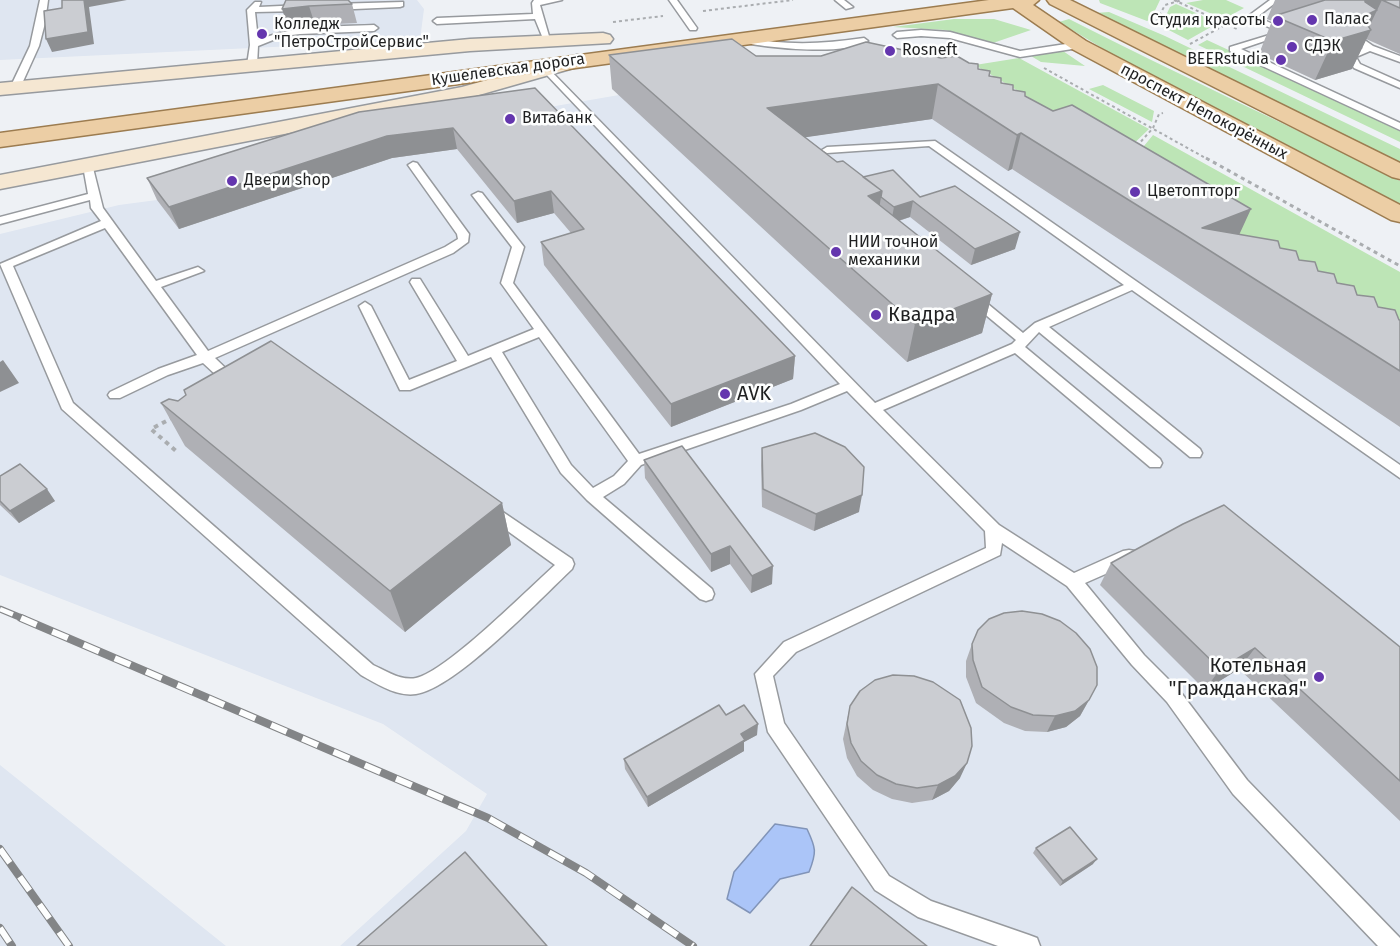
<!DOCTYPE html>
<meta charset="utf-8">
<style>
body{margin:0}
canvas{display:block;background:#eef1f5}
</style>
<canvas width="1400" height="946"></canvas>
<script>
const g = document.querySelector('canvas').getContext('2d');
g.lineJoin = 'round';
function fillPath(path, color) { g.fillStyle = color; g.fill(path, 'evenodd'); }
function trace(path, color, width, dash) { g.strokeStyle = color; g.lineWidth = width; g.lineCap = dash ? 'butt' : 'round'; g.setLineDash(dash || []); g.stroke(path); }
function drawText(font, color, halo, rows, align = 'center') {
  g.font = font + ' "Fira Sans",sans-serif'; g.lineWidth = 5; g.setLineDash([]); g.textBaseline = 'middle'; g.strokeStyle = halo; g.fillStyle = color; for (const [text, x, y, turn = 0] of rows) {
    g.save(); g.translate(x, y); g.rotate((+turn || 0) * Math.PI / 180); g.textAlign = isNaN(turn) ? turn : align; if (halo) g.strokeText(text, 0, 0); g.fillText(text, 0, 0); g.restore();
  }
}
const built = new Path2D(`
 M0,0H417L424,9L420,40L0,60Z
 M619,95H897L1400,372V946H340L466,831L487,794L383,724L0,575V234L119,205L157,200L538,109Z
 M0,765L226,946H0Z`);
const green = new Path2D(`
 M1099,0H1160L1151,19L1147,21L1100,3Z
 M1203,0H1226L1244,8L1224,19L1186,3Z
 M1176,4L1218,23L1188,40L1161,26L1170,7Z
 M1109,12L1165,36L1400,149V162L1095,13Z
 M954,19H994L1031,30L993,43L945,30L893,27Z
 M1069,19C1179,75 1290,126 1400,181V204L1117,57L1059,22Z
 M1207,40L1248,59L1236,63L1198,45Z
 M1063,51L1085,66L1041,62L1031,56Z
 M1019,58L1149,129L1123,154L975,65Z
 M1254,62L1400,131V142L1242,66Z
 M1103,85L1154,111L1152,122L1089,89Z
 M1153,135L1400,272V336L1125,169Z`);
const water = new Path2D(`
 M775,824L807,829C816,848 817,852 809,872L780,879L750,913L727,899L734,872Z`);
const pathFar2 = new Path2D(`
 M1174,0L1239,30
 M703,11L793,0
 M613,22L663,16
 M1154,26L1165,5L1182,0
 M1190,44L1234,20
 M1044,68L1209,160
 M1137,146L1153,128L1159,114L1163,113`);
const pathFar1 = new Path2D(`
 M1206,158L1400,266`);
const path = new Path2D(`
 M174,417L151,429L176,451`);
const lane = new Path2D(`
 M40,0H48L45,23L39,46L20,88L12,90L10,88L30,46Z
 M534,0H562L540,5L551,43L544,41L535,19L437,24L433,21L437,18L533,14L532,3Z
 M669,0H677L697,28L696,30H690Z
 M835,0H844L853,7L846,9Z
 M1270,0H1279L1257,17L1291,32L1241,49L1400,123V130L1230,51V47L1279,32L1247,17Z
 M255,2H261L259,7L302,5L306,8L302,11L255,12L258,40C295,25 334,27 374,25L378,28L374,31L300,34L283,36L258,46L257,65L252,68L247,65L250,45L247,10Z
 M403,2V6L400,7L332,10L328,7L332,4Z
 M921,30L950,32L1020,51L1079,42L1083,45L1079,48L1020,57L950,38L921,36L897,38L893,35L897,32Z
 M1348,34H1356L1373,46L1400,56V62L1370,51L1356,57L1360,64L1400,82V88L1354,68L1346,56L1363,48L1348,38Z
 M744,37C785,46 823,44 864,38L868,41C846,56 768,48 741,42L740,40Z
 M547,67L875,403L1012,344L1016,340L969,301L967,298L969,295H977L1023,333L1035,323L1124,285L929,146L827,153L822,150L827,147L935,141L1400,465V478L1132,290L1049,327L1200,449L1202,453L1200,457H1190L1039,332L1025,347L1160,459L1162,463L1160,467H1150L1015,353L883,410L999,525L1074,573L1123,551L1129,550L1135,551L1137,556L1135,561L1085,583L1144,655L1179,690L1247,780L1400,938V946H1378L1233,794L1167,702L1132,665L1067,586L1002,543L1000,555L796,652L773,676L784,723L889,876L931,901L1029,935L1037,938L1040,946H998L918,917L875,890L768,732L755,674L784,642L986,548L985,531L847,391L801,410L641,465L624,484L603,497L712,589L714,594L712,599L706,601L700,599L587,500L561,473L491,357L410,390H400L359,306L365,302L371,306L409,380L457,361L410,282L412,279H420L468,356L534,329L501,283L512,247L472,195L478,192L482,193L524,247L513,283L639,454L791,404L840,384L544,72L542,70ZM539,337L628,461L614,476L593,488L571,465L502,352Z
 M413,162L417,163L469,234L468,242L453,253L215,358L239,381L241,384L239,387H229L203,363L168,375L120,398H110L108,395L110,392L158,369L197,355L105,228L13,266L73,403L373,665C386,671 401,681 416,678C446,672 529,588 555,565L484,514L481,510L484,506H494L572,559L574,564L572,569C540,599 456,688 416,694C397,697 377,684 361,675L62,409L0,264L101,221L91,208L90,200L0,224V217L88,194L83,166L84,164H92L103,208L156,281L198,267L204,271L161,287L208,351L445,247L458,239L457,234L408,165Z`);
const secondary = new Path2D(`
 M603,33L610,35L613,39L610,43L470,51L0,95V83L470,39Z
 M577,55L584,57L587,61L584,65L465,99L0,189V175L462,87Z`);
const primary = new Path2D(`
 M989,0H1039L1033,5L1086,41L1400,205V222L1391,220L1072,49L1013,8L0,147V133Z
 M1047,0H1070L1400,163V179L1392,177L1050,4Z`);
const railFar1 = new Path2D(`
 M0,609L24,619`);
const rail = new Path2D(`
 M21,618L488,818L586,873L693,946
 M0,849L69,946
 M0,928L12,946`);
const wall = new Path2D(`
 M286,0L352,4L357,23L315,25L288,28Z
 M1275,0H1400V54L1366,39L1352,69L1315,80L1259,54L1272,21L1267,19Z
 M609,55L756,56L978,69L1025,96L1239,234L1280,248L1400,320V427L1169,272L1012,169L1008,171L932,119L805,137L837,162L863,177L920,197L1015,249L971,265L910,217L899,221L992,294L982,333L907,362L612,89Z
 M535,88L795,356L793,379L671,427L544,265L541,242L571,233L554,213L517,223L457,149L392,158L179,229L157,200L147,178Z
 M161,403L502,503L511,545L405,632L185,446Z
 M762,448L859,512L814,531L762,507L761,465Z
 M644,460L772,584L751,593L730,564L711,572L645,478Z
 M0,476L55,501L19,523L0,505Z
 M1111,563L1400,647V821L1239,669L1205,690L1100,585Z
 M972,644L1089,700L1080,716L1066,727L1047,732L1025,731L1004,723L976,703L966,677V661Z
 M850,706L960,778L949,791L932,800L912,803L892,799L873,790L857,776L847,758L843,739Z
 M726,715L757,735L744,742V751L648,807L625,769L624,759Z
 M1036,848L1093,864L1060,886L1033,853Z`);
const shadedWall = new Path2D(`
 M84,0H127L89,7L94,44L52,52L46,39Z
 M1363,0H1400H1382L1369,27L1371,30L1352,69L1315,80L1333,41Z
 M309,6L315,25L288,28L282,9Z
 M938,84L932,119L766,143L767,108Z
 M453,128L457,149L392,158L179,229L169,207L387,136Z
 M1021,133L1012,169L1008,171L1017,135Z
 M551,191L554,213L517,223L514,201Z
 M882,191L876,228L868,196Z
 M913,201L910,217L891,223L894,207Z
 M1251,209L1234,246L1202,228Z
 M1020,232L1015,249L971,265L975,249Z
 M992,294L982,333L907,362L915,324Z
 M795,356L793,379L671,427V404Z
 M3,360L19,383L0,392V362Z
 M47,489L55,501L19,523L10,511Z
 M862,495L859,512L814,531L816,514Z
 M502,503L511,545L405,632L390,591Z
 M730,546V564L711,572V554Z
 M773,566L772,584L751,593L752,576Z
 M1255,648L1239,669L1205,690L1220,669Z
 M1089,700L1080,716L1066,727L1047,732L1055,716Z
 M758,724L757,735L744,742V751L648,807L647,797L741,734Z
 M967,763L960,778L949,791L932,800L938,785Z
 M1097,859L1093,864L1060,886L1063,881Z`);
const building = new Path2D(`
 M62,0H84L88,32L46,39L44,11L62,8Z
 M286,0H348L352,4L309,6L282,9Z
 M1325,0H1365V2L1377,10L1362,17L1371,30L1333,41L1274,16Z
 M1382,0H1400V8Z
 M732,39L756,56H821L866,42L941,58L957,56L969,63L978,64V69L990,71L989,76L1001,78V83L1013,85V90L1025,92V96L1053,111L1072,105L1251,209L1202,228L1278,241L1280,248L1296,251L1299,260L1315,262L1318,271L1334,274L1337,283L1354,286L1357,295L1374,297L1378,307L1395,310L1399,320H1400V371L1185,235L1021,133L1017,135L938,84L767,108L837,162L843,161L882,191L868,196L992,294L915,324L609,55Z
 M535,88L795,356L671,404L541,242L584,229L551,191L514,201L453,128L387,136L169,207L147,178L359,112Z
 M893,170L920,197L955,186L1020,232L975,249L913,201L894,207L881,197L882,191L863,177Z
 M271,341L502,503L390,591L161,403L169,399L178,401L186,395L184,390Z
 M815,433L845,447L864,467L862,495L816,514L763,489L762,448Z
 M682,446L773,566L752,576L730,546L711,554L644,460Z
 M20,464L47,489L10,511L0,501V476Z
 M1224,505L1400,647V781L1255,648L1220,669L1111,563L1183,524Z
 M1022,611L1042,614L1060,621L1076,633L1090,649L1097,667V685L1089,700L1075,711L1055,716L1033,715L1011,707L982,687L973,660L972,644L978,630L989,619L1004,613Z
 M893,675L914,676L933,682L960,700L971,728L972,746L967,763L955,776L938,785L917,788L896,784L877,775L861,761L851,743L847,724L850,706L860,691L875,680Z
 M719,705L726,715L744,705L758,724L741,734L745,740L647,797L624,759Z
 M1070,827L1097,859L1063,881L1036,848Z
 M465,852L547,946H357Z
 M852,887L927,946H810Z`);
const markers = [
 [1312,20,6,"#6436ae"],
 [1278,21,6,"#6436ae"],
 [262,34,6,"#6436ae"],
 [1292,47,6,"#6436ae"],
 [890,51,6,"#6436ae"],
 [1281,60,6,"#6436ae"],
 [510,119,6,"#6436ae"],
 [232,181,6,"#6436ae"],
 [1135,192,6,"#6436ae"],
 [836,252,6,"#6436ae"],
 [876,315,6,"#6436ae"],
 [725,394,6,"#6436ae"],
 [1319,677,6,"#6436ae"]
];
const farPoinames = [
 ["Палас",1324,20],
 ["Студия красоты",1266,21,"right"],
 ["Колледж",274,25],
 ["\"ПетроСтройСервис\"",274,43],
 ["СДЭК",1304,47],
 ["Rosneft",902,51],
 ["BEERstudia",1269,60,"right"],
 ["Витабанк",522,119],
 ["Двери shop",244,181],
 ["Цветоптторг",1147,192],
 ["НИИ точной",848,243],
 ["механики",848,261]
];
const farStreetnames = [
 ["Кушелевская дорога",508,70,-8],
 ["проспект Непокорённых",1204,112,28]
];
const poiNames = [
 ["Квадра",888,315],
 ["AVK",737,394],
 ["Котельная",1307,666,"right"],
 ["\"Гражданская\"",1307,689,"right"]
];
fillPath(built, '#dfe6f1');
fillPath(green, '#bde5b6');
fillPath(water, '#abc5f8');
trace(water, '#8194b8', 1.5);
trace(lane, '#979a9e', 3);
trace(secondary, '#979a9e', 3);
trace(primary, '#9c7c50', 3);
trace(pathFar2, '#aaadb0', 2, [3, 3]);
trace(pathFar1, '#aaadb0', 3, [4, 4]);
trace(path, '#aaadb0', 4, [4.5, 4.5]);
fillPath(lane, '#fff');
fillPath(secondary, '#f5e7d2');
fillPath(primary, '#eccea5');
trace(railFar1, '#838587', 7);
trace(rail, '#838587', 8);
trace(railFar1, '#fdfefe', 4.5, [14]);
trace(rail, '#fdfefe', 6, [17]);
fillPath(wall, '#afb0b5');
fillPath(shadedWall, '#8e9093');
fillPath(building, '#cbcdd2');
trace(building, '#8e9093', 1.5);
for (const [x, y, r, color] of markers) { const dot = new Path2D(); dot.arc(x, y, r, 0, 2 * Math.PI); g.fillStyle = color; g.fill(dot); trace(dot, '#fdfefe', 2); }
drawText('16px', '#1f2021', '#fdfefe', farPoinames, 'left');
drawText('16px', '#1f2021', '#fdfefe', farStreetnames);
drawText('20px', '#1f2021', '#fdfefe', poiNames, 'left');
</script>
